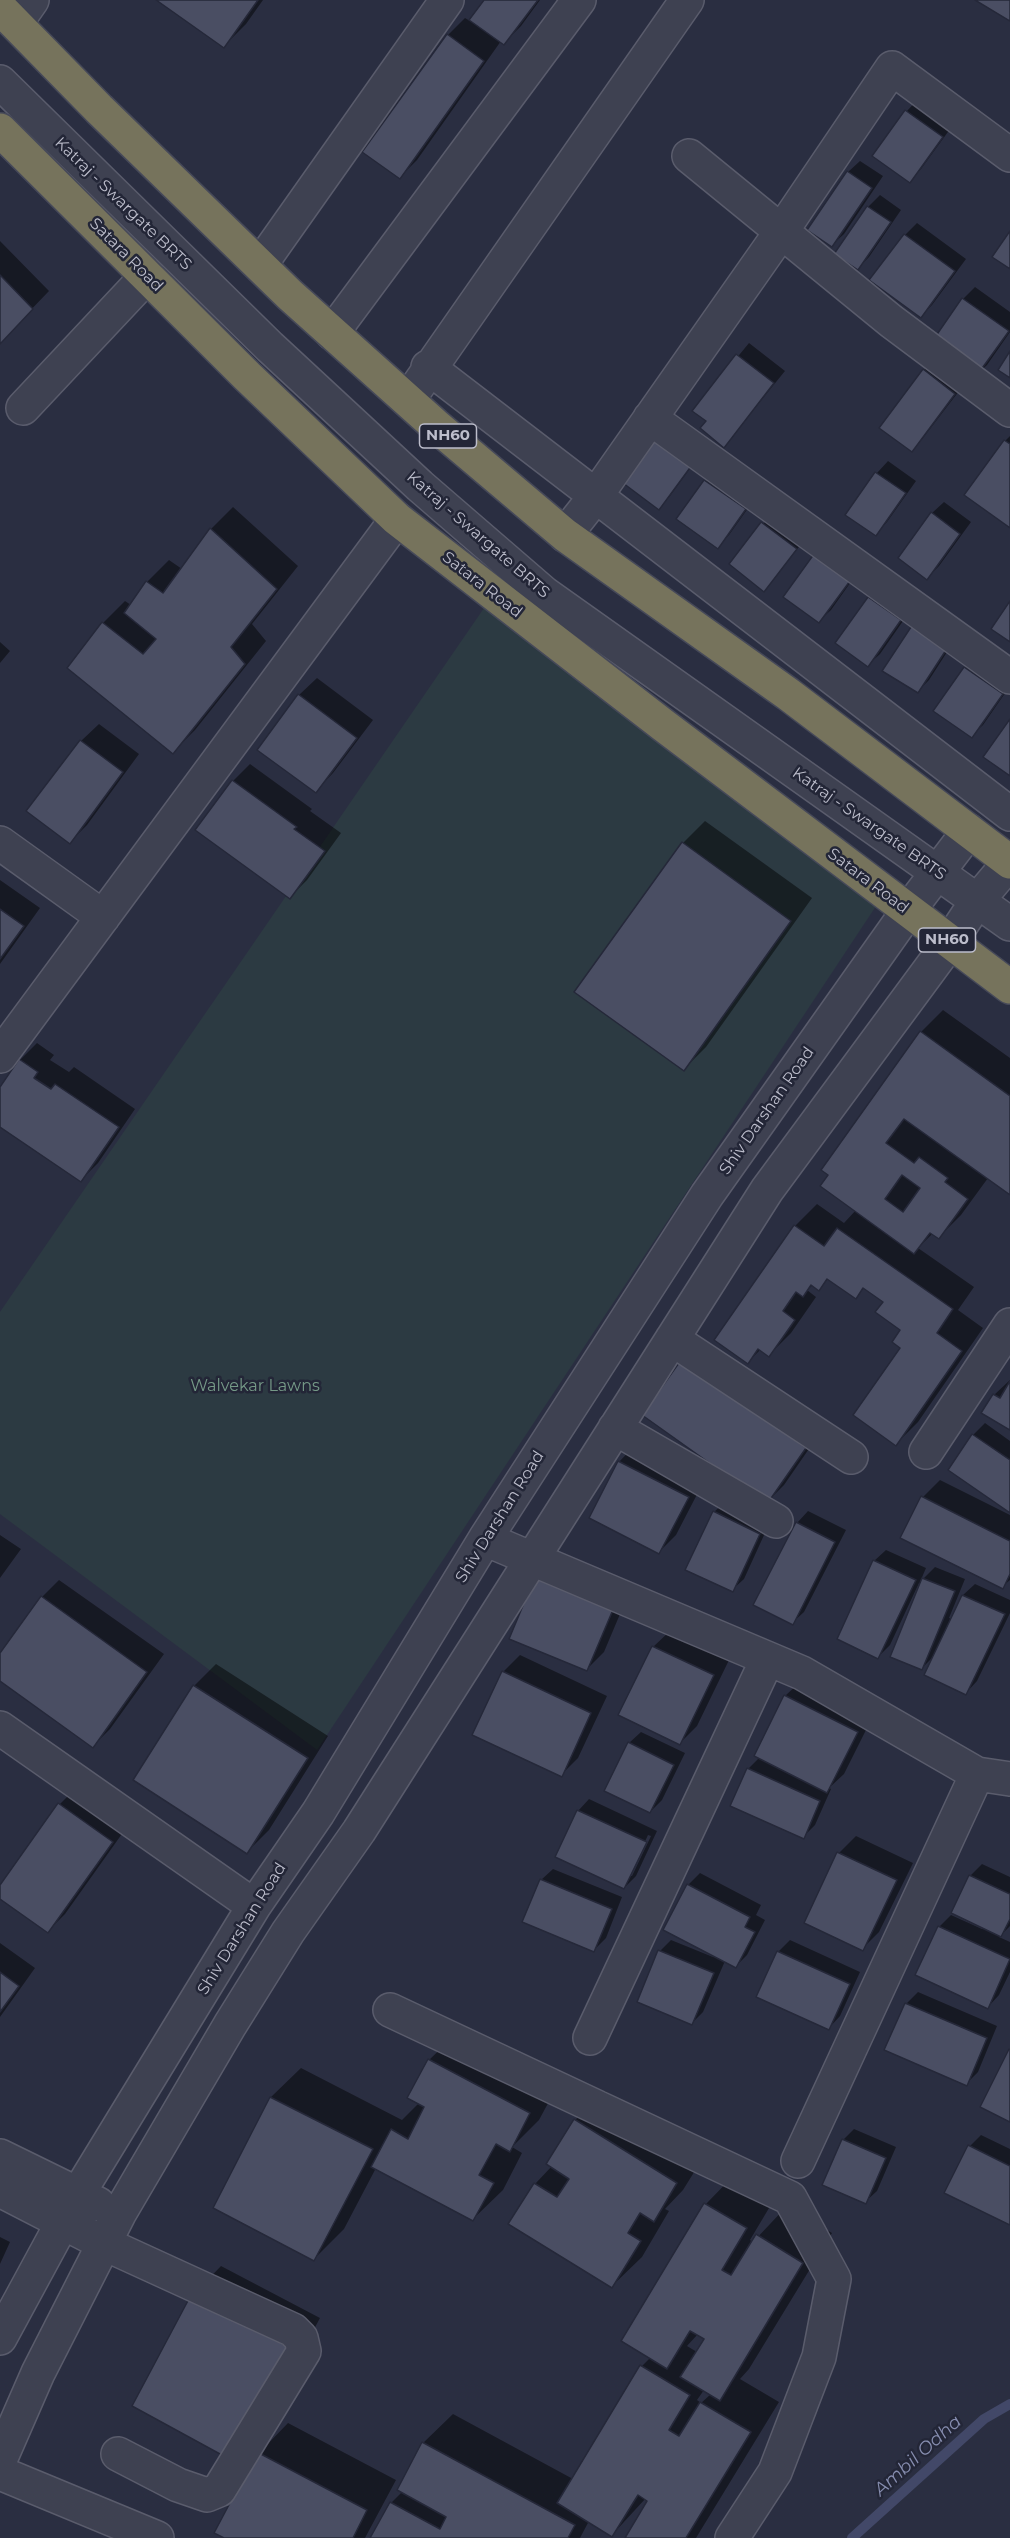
<!DOCTYPE html>
<style>
body{margin:0}
canvas{display:block;background:#2a2e41}
</style>
<canvas width="1010" height="2538"></canvas>
<script>
const g = document.querySelector('canvas').getContext('2d');
g.lineJoin = 'round';
function fillPath(path, color) { g.fillStyle = color; g.fill(path, 'evenodd'); }
function trace(path, color, width, dash) { g.strokeStyle = color; g.lineWidth = width; g.lineCap = dash ? 'butt' : 'round'; g.setLineDash(dash || []); g.stroke(path); }
function drawText(font, color, halo, rows, align = 'center') {
  g.font = font + ' Montserrat,sans-serif'; g.lineWidth = 5; g.setLineDash([]); g.textBaseline = 'middle'; g.strokeStyle = halo; g.fillStyle = color; for (const [text, x, y, turn = 0] of rows) {
    g.save(); g.translate(x, y); g.rotate((+turn || 0) * Math.PI / 180); g.textAlign = isNaN(turn) ? turn : align; if (halo) g.strokeText(text, 0, 0); g.fillText(text, 0, 0); g.restore();
  }
}
const green = new Path2D(`
 M493,595L884,894L317,1750L0,1514V1312Z`);
const shadow = new Path2D(`
 M159,0H263L246,24L224,46Z
 M486,0H540L521,26L504,43L501,41L417,160L400,177L364,152L448,35L465,18L470,21Z
 M918,99L953,125L921,169L910,181L874,155L907,111Z
 M860,161L883,176L844,234L832,245L848,172Z
 M880,195L901,210L869,257L858,268L868,207Z
 M917,223L966,259L932,305L921,316L872,280L905,235Z
 M0,241L49,291L0,342Z
 M975,287L1010,312V332L987,365L975,376L931,345L963,299Z
 M749,343L785,371L724,446L708,420L694,410Z
 M935,359L966,382L923,438L912,450L924,370Z
 M1010,436V526L1005,441Z
 M702,452L670,496L658,508L625,483Z
 M888,461L916,481L887,522L876,534L848,514L877,473Z
 M717,469L756,497L729,535L717,547L678,519L706,481Z
 M944,502L971,522L939,566L927,578L932,513Z
 M233,507L298,566L252,624L266,641L195,730L173,752L70,668L103,623L125,601L131,605L147,582L169,560L182,569L211,529Z
 M774,511L807,537L764,590L731,563Z
 M815,555L860,569L831,610L819,621Z
 M881,586L912,608L880,654L868,665L869,598Z
 M958,635L929,680L917,692L885,670Z
 M0,642L10,651L0,663Z
 M977,656L1010,686L983,725L971,736L935,711L965,668Z
 M317,678L373,720L333,773L316,791L299,695Z
 M99,724L139,754L87,825L70,842L28,811L81,741Z
 M250,764L312,809L310,811L341,833L307,880L290,897L197,830L233,781Z
 M705,821L812,898L706,1047L684,1069L576,992L683,843Z
 M0,880L40,908L0,964Z
 M943,1010L1010,1058V1193L988,1178L961,1215L939,1237L933,1233L918,1248L974,1287L958,1310L983,1328L918,1422L896,1444L902,1329L885,1301L865,1287L856,1297L829,1278L819,1289L813,1285L807,1290L816,1297L791,1333L769,1355L761,1349L748,1362L795,1226L817,1204L844,1223L856,1210L921,1032Z
 M37,1043L54,1055L50,1060L69,1072L74,1067L135,1109L98,1163L81,1180L0,1125V1090L20,1060Z
 M1010,1380V1429L994,1395Z
 M645,1415L822,1430L784,1485L767,1502Z
 M985,1423L1010,1441V1512L950,1469L973,1435Z
 M636,1444L705,1479L676,1535L659,1552L591,1517L619,1462Z
 M940,1480L1010,1515V1580L1002,1587L923,1497Z
 M726,1501L770,1522L744,1579L732,1590L714,1512Z
 M808,1511L846,1530L804,1612L792,1623L797,1523Z
 M0,1535L21,1549L0,1578Z
 M886,1550L926,1568L920,1582L935,1567L965,1579L949,1618L952,1619L963,1595L975,1584L1010,1600V1613L977,1681L966,1693L934,1656L922,1668V1584L919,1583L890,1645L878,1657L874,1561Z
 M59,1580L164,1654L110,1729L93,1746L0,1679V1655L42,1597Z
 M631,1588L604,1652L587,1669L511,1638Z
 M671,1630L730,1658L697,1726L680,1743L653,1647Z
 M520,1655L607,1696L578,1758L561,1775L503,1672Z
 M216,1664L328,1736L269,1830L247,1852L194,1686Z
 M803,1679L874,1714L844,1774L829,1788L831,1789L815,1825L803,1837L748,1769L760,1757L785,1696Z
 M641,1732L685,1753L662,1800L650,1812L629,1743Z
 M77,1787L129,1824L65,1914L48,1931L0,1897V1888L60,1804Z
 M589,1799L657,1831L636,1876L624,1888L578,1811ZM648,1835L651,1836L632,1876H629Z
 M856,1836L913,1863L879,1932L862,1949L839,1853Z
 M982,1864L1010,1877V1926L999,1937L1010,1942V1972L999,1995L988,2007L939,1927L951,1915L982,1929L983,1927L953,1912L971,1875Z
 M553,1869L622,1897L606,1938L594,1950L541,1880Z
 M700,1873L761,1905L756,1915L765,1920L747,1955L736,1966L725,1961L703,2012L692,2023L660,1951L671,1940L713,1957L688,1885Z
 M790,1940L860,1972L840,2016L829,2028L778,1952Z
 M0,1943L35,1968L0,2017Z
 M918,1992L997,2026L978,2072L966,2084L906,2004Z
 M459,2031L559,2083L539,2120L512,2147L522,2153L503,2190L473,2219L376,2168L344,2229L314,2259L215,2207L271,2097L301,2068L402,2120L419,2103L429,2060Z
 M605,2091L706,2153L683,2190L665,2209L669,2211L642,2257L612,2286L535,2184L552,2166L575,2120Z
 M854,2129L896,2147L877,2191L865,2202L843,2140Z
 M981,2135L1010,2149V2223L970,2146Z
 M735,2174L775,2198L750,2240L753,2242L787,2206L832,2233L749,2369L740,2379L779,2402L696,2538H627L649,2500L646,2498L612,2535L589,2521L580,2538H372L391,2503L403,2491L423,2443L453,2414L573,2479L642,2366L651,2357L706,2204ZM698,2334L706,2339L697,2352L687,2346ZM704,2390L711,2394L701,2403L697,2400Z
 M0,2237L10,2242L0,2264Z
 M221,2266L320,2318L261,2428L192,2296ZM200,2298L298,2350L297,2353Z
 M288,2423L396,2480L365,2538H227L259,2453Z`);
const stream = new Path2D(`
 M852,2538L984,2419L1010,2404`);
const building = new Path2D(`
 M156,0H258L224,48Z
 M484,0H538L504,45L469,20Z
 M975,0H1010V21Z
 M447,34L484,61L400,179L362,152Z
 M905,110L943,137L910,183L872,156Z
 M847,171L872,188L832,247L807,230Z
 M867,206L891,222L858,270L834,254Z
 M1010,231V269L992,257Z
 M904,234L955,271L921,318L869,280Z
 M0,275L33,309L0,344Z
 M962,298L1009,331L975,378L929,346Z
 M1010,351V378L998,370Z
 M736,354L774,383L724,448L700,428L706,421L692,411Z
 M923,369L955,394L912,452L879,428Z
 M656,438L692,465L659,510L623,483Z
 M1004,440L1010,444V528L964,495Z
 M875,472L906,493L876,536L845,515Z
 M704,480L746,509L718,549L676,519Z
 M931,512L960,534L927,580L898,558Z
 M761,522L797,549L764,592L729,564Z
 M210,528L277,589L231,647L245,664L173,754L67,668L102,622L143,654L156,639L124,613L146,581L163,593Z
 M814,554L850,581L819,623L783,597Z
 M868,597L901,620L868,667L835,643Z
 M1010,601V642L991,629Z
 M913,624L948,647L918,693L882,671Z
 M964,667L1003,694L972,738L933,711Z
 M298,694L357,738L316,793L257,750Z
 M1010,719V776L983,757Z
 M80,740L123,772L70,844L26,811Z
 M232,780L297,827L294,829L325,851L290,899L195,830Z
 M682,842L791,921L684,1071L574,992Z
 M0,909L24,926L0,959Z
 M920,1031L1010,1096V1195L904,1119L886,1143L914,1163L919,1157L948,1178L945,1182L968,1199L939,1239L930,1233L914,1254L820,1186L828,1175L821,1170ZM902,1175L920,1188L903,1212L885,1199Z
 M19,1059L38,1072L34,1078L51,1089L55,1084L119,1127L81,1182L0,1127V1087Z
 M794,1225L824,1246L837,1228L953,1309L937,1333L962,1351L896,1446L853,1415L900,1348L892,1342L900,1330L875,1312L883,1302L863,1288L856,1299L827,1279L819,1291L811,1285L803,1297L796,1292L783,1311L795,1320L769,1357L758,1349L748,1364L714,1340Z
 M681,1360L806,1448L767,1504L642,1415Z
 M1010,1381V1430L981,1413L993,1394L1000,1398Z
 M972,1434L1010,1460V1513L948,1470Z
 M618,1461L689,1497L659,1554L589,1518Z
 M921,1496L1010,1541V1574L1003,1589L900,1538Z
 M713,1511L760,1534L733,1592L685,1570Z
 M796,1522L835,1542L793,1625L753,1605Z
 M873,1560L916,1580L878,1659L837,1639Z
 M537,1572L615,1605L587,1671L509,1639Z
 M922,1578L955,1591L922,1670L890,1657Z
 M962,1595L1005,1614L966,1695L924,1675Z
 M41,1596L147,1672L93,1748L0,1681V1653Z
 M652,1646L714,1675L680,1745L618,1715Z
 M502,1671L591,1713L562,1777L472,1735Z
 M193,1685L308,1758L247,1854L133,1780Z
 M784,1695L858,1732L827,1793L754,1756Z
 M628,1742L674,1765L650,1813L604,1791Z
 M747,1768L820,1801L804,1839L730,1806Z
 M58,1803L113,1842L48,1933L0,1899V1885Z
 M577,1810L647,1842L624,1889L555,1857Z
 M837,1852L897,1880L863,1951L804,1923Z
 M969,1875L1010,1894V1919L1001,1937L951,1913Z
 M540,1879L612,1909L594,1952L522,1922Z
 M687,1884L750,1917L745,1927L755,1932L736,1968L663,1930Z
 M938,1926L1010,1959L988,2009L915,1975Z
 M658,1950L714,1973L692,2025L637,2002Z
 M777,1951L850,1984L829,2030L756,1997Z
 M0,1972L19,1986L0,2012Z
 M905,2003L987,2038L967,2086L884,2050Z
 M1009,2049L1010,2050V2122L980,2107Z
 M428,2059L530,2113L510,2152L496,2144L479,2175L494,2183L473,2221L371,2167L391,2129L408,2139L424,2107L407,2098Z
 M270,2097L373,2149L314,2261L213,2208Z
 M574,2119L677,2183L654,2222L640,2213L628,2233L641,2241L612,2288L508,2224L534,2183L557,2197L569,2179L546,2164Z
 M842,2139L886,2158L866,2204L822,2185Z
 M968,2145L1010,2166V2225L944,2193Z
 M704,2203L747,2228L722,2270L731,2275L756,2234L803,2263L720,2401L680,2377L704,2339L690,2331L667,2369L621,2341Z
 M191,2295L291,2348L231,2460L132,2406Z
 M640,2365L690,2395L669,2430L679,2436L700,2402L751,2432L686,2538H625L647,2501L638,2495L612,2537L557,2503Z
 M422,2442L575,2525L568,2538H370L390,2502L440,2529L446,2517L397,2490Z
 M257,2452L367,2510L353,2538H224L214,2533Z`);
const minor = new Path2D(`
 M16,23L32,0
 M0,82L270,347L420,486L545,594L1010,924
 M689,156L891,321L1010,410
 M260,265L447,0
 M332,333L579,0
 M428,367L1010,814
 M417,387L687,0
 M23,408L147,276
 M650,418L1010,677
 M565,535L595,497L781,232L892,68L1010,155
 M0,843L103,917
 M0,1056L397,519
 M672,1339L851,1457
 M615,1428L776,1521
 M926,1452L1010,1325
 M485,1539L802,1673L977,1774L1010,1779
 M0,1728L254,1906
 M390,2010L790,2198L834,2279L819,2357L775,2472L732,2538
 M590,2038L767,1660
 M0,2156L98,2204
 M798,2161L977,1774
 M0,2190L103,2243L293,2330L301,2338L304,2351L219,2490L207,2495L178,2485L118,2454
 M0,2338L78,2194L254,1906L318,1813L485,1539L707,1195L908,911L969,831
 M0,2460L38,2373L119,2214L230,2025L288,1932L359,1831L767,1190L950,942L977,901L1010,862
 M0,2473L157,2538`);
const highway = new Path2D(`
 M0,8L99,109L290,295L435,425L565,535L788,694L1010,862
 M0,130L247,376L397,519L663,725L1010,987`);
const shields = [
 [448,436,57],
 [947,940,57]
];
const shieldNames = [
 ["NH60",448,436],
 ["NH60",947,940]
];
const streetNames = [
 ["Katraj - Swargate BRTS",123,204,44],
 ["Satara Road",126,255,45],
 ["Katraj - Swargate BRTS",478,535,41],
 ["Satara Road",482,585,38],
 ["Katraj - Swargate BRTS",869,824,35],
 ["Satara Road",868,881,37],
 ["Shiv Darshan Road",767,1111,-55],
 ["Shiv Darshan Road",500,1517,-58],
 ["Shiv Darshan Road",242,1929,-58]
];
const parkNames = [
 ["Walvekar Lawns",255,1386]
];
const waterNames = [
 ["Ambil Odha",918,2456,-42]
];
fillPath(green, '#2c3a42');
fillPath(shadow, '#0007');
trace(stream, '#424868', 10);
fillPath(building, '#4a4e63');
trace(building, '#252839', 1.5);
trace(minor, '#5a5c6c', 36);
trace(highway, '#464959', 36);
trace(minor, '#3e4151', 33);
trace(highway, '#76735c', 33);
for (const [x, y, w] of shields) { const box = new Path2D(); box.roundRect(x - w / 2, y - 12, w, 24, 4.5); g.fillStyle = '#232637'; g.fill(box); trace(box, '#bcbdcb', 1.5); }
drawText('bold 15px', '#bcbdcb', null, shieldNames);
drawText('16px', '#bcbdcb', '#232637', streetNames);
drawText('16px', '#759987', '#232637', parkNames);
drawText('italic 18px', '#868daf', '#232637', waterNames);
</script>
